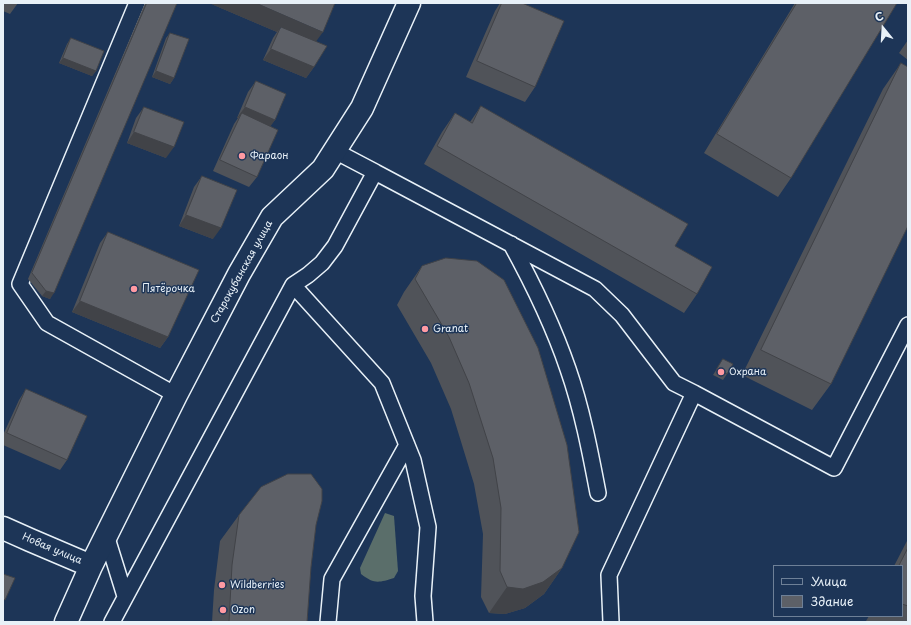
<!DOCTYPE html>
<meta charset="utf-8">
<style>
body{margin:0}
#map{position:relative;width:911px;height:625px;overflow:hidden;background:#1d3557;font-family:"Playpen Sans",sans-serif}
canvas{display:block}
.frame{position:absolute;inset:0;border:4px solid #e8f1f8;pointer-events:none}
.legend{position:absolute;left:773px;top:565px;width:130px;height:52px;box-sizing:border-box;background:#1d3557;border:1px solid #6e8097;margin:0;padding:5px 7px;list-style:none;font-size:12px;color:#e8f1f8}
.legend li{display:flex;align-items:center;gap:8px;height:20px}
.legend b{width:20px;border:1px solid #6e8097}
.north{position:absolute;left:863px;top:8px;width:40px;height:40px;-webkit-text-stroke:3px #1d3557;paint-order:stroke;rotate:342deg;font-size:11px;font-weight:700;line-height:16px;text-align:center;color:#e8f1f8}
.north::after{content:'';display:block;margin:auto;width:14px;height:18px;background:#e8f1f8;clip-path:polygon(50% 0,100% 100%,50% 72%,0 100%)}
</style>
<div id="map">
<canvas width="911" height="625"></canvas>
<div class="frame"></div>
<ul class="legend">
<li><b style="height:5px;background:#1d3557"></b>Улица</li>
<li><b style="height:11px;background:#5d6067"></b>Здание</li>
</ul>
<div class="north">С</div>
</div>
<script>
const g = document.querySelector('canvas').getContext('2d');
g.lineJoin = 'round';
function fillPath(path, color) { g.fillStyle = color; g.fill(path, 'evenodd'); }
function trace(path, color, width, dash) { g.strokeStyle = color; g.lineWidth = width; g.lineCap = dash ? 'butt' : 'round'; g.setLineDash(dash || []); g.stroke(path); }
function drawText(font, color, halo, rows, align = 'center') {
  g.font = font + ' "Playpen Sans",sans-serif'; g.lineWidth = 3; g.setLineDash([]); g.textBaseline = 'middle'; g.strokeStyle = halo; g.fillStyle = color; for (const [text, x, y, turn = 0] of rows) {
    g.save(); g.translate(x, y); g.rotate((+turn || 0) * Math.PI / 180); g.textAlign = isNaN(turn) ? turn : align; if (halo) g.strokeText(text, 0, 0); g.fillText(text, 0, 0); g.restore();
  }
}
const green = new Path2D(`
 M385,513L394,516L398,571L394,578C378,583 374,584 361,574L360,568Z`);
const lane = new Path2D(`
 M137,3L20,284L47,323L176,395
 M335,151L375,172
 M511,244C533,284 553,325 568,369C582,409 590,451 598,493
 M293,285L382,383L413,460L428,527L423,596L425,622
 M694,393L834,468L908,325
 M106,535L125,596
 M112,622L293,285L308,275L322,263L335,246L375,172L595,289L622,315L674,383L694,393L609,575L611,622
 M328,622L332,579L407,445`);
const secondary = new Path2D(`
 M3,528L30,540L91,566L176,395L239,274L272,217L323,169L362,108L409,3
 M66,622L91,566`);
const wall = new Path2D(`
 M3,3H18L10,14L3,11Z
 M145,3H177L50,299L42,296L28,279Z
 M209,3L316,42L314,67L306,78L263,60L273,38L277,32Z
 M500,3H522L535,87L525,102L466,77L495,11Z
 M795,3H897L791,178L778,197L704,153Z
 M170,33L174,78L170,84L152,77L166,38Z
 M71,38L96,71L92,76L59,63L67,44Z
 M908,40V60L899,53Z
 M901,63L831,384L812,410L742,375L883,89Z
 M256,81L275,120L270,126L257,177L249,187L213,171L234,124L238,118H237L248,92Z
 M481,106L675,246L697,294L684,313L424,164L442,132L455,113L470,122Z
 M144,107L166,158L127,143L136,118Z
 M202,176L213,239L179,226L194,187Z
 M108,232L168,337L160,348L72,312L100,243Z
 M422,266L562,568L544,594L525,608L505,614L489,613L481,597L483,534L474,484L451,409L431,363L397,305L404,292Z
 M723,359L727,374L723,380L713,375Z
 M26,389L67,460L60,470L3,445V435L19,400Z
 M239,515L316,525L311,567L307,622H212L214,590L220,541Z
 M908,539V622H869L866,621L869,616H902V566H894Z`);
const shadedWall = new Path2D(`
 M209,3H256L323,32L312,47L281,27L277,32Z
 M271,49L314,67L306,78L263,60Z
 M63,58L96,71L92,76L59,63Z
 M156,71L174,78L170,84L152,77Z
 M245,107L275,120L267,131L242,113L238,118H237Z
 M134,132L174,147L166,158L127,143Z
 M186,215L221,228L213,239L179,226Z
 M46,291L54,293L50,299L42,296Z
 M80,301L168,337L160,348L72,312Z
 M562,568L544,594L525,608L505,614L489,613L507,587Z`);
const building = new Path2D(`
 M147,3H177L54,293L46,291L32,273Z
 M256,3H335L323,32Z
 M502,3H522L564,21L535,87L477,61Z
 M797,3H897L791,178L717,134Z
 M281,27L327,46L314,67L271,49Z
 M170,33L189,39L174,78L156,71Z
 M71,38L104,51L96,71L63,58Z
 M901,63L908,67V226L831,384L761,350Z
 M256,81L286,94L275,120L245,107Z
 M481,106L688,224L675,246L712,267L697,294L437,146L455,113L472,123Z
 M144,107L184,122L174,147L134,132Z
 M242,113L278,130L257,177L220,160Z
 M202,176L237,190L221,228L186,215Z
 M108,232L199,270L168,337L80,301Z
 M446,258L477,261L504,280L538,348L567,445L579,532L562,568L543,582L523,589L507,587L500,571L501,508L493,458L469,383L449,337L415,279L422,266Z
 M723,359L733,364L727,374L717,369Z
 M26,389L87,416L67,460L7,433Z
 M288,474H311L322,489V501L316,525L311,567L307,622H229L232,565L239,515L261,487Z
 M908,548V606L902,604V566H899Z
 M3,574L15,578L5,600L3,599Z`);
const markers = [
 [242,156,4,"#ff9aa2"],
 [134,289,4,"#ff9aa2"],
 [425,329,4,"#ff9aa2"],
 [721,372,4,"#ff9aa2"],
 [222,585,4,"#ff9aa2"],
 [223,610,4,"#ff9aa2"]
];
const poiNames = [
 ["Фараон",250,156],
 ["Пятёрочка",142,289],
 ["Granat",433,329],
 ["Охрана",729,372],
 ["Wildberries",230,585],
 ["Ozon",231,610]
];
const streetNames = [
 ["Старокубанская улица",242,272,-61],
 ["Новая улица",52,549,23]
];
fillPath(green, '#5a6e6a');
trace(lane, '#e8f1f8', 18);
trace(secondary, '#e8f1f8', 25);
trace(lane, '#1d3557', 15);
trace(secondary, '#1d3557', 22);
fillPath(wall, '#505359');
fillPath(shadedWall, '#414348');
fillPath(building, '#5d6067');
trace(building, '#414348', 1);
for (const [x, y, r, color] of markers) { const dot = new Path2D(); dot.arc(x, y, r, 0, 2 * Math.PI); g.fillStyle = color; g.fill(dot); trace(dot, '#1d3557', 1.5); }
drawText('10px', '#e8f1f8', '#1d3557', poiNames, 'left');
drawText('10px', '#e8f1f8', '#1d3557', streetNames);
</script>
